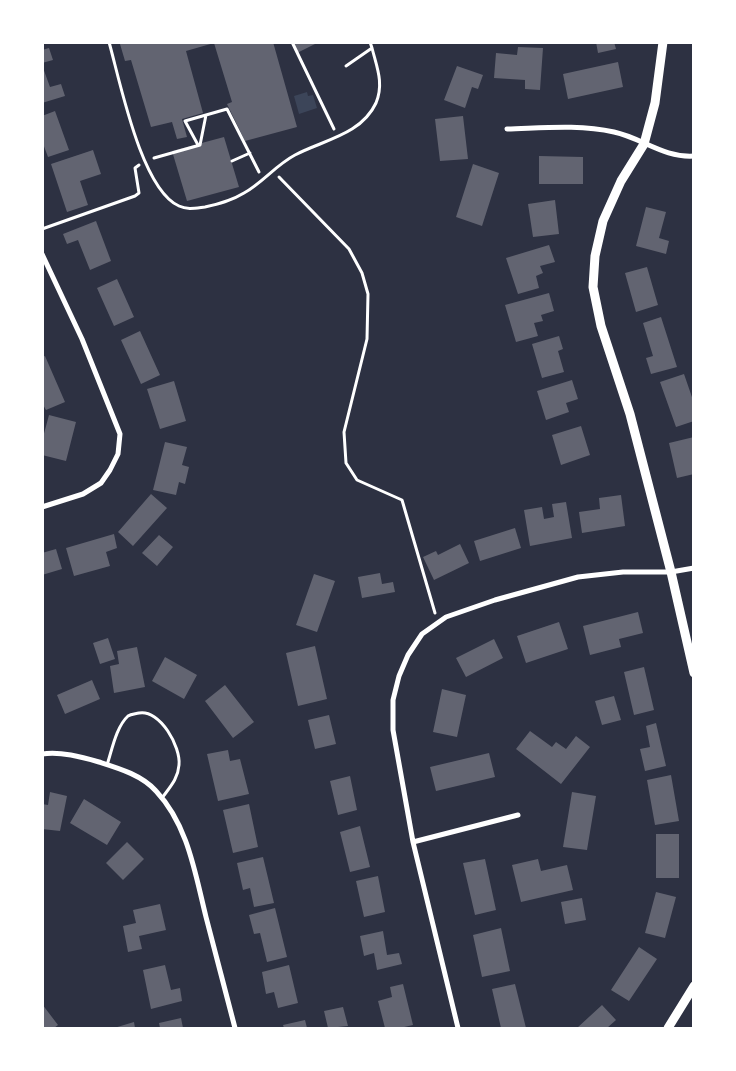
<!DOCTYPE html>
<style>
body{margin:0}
#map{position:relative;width:736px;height:1071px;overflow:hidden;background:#2d3142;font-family:Lato,sans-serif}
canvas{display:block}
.frame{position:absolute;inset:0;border:44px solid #fff;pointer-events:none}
</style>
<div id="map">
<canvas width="736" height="1071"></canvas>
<div class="frame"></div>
</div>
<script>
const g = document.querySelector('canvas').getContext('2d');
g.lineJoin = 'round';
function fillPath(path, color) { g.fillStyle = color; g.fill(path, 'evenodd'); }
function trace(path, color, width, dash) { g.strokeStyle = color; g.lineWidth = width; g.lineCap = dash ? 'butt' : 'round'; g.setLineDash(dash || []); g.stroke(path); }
const green = new Path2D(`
 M307,92L308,96L313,95L317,108L299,114L294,96Z`);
const building = new Path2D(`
 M126,42H273L297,127L245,141L227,104L232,102L214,43L186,51L203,113L182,119L187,137L177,139L172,122L151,127L131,60L125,61L120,44Z
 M292,42H319L297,53Z
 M596,42H614L616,49L598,53Z
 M518,47L543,48L540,90L525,89V80L494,78L496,53L517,55Z
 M49,48L53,60L42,63V50Z
 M618,62L623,87L568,99L563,74Z
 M42,65L50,87L61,84L65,96L42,103Z
 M457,66L483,75L478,89L472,87L465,108L444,100Z
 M55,111L69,150L48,157L42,141V116Z
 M463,116L468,159L440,161L435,119Z
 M224,137L239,187L187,201L172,151Z
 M93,150L101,174L80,181L88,205L67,212L51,164Z
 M539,156L583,157V184H539Z
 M473,164L499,173L482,226L456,217Z
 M555,200L559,234L533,237L528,204Z
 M646,207L666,212L659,238L669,241L666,254L636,246Z
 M96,221L111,261L90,270L78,240L67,244L63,234Z
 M549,245L555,262L540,266L543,273L536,276L539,288L518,294L506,258Z
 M647,267L658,305L636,312L625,273Z
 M117,279L134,317L114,326L97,288Z
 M549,293L554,311L541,315L543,321L534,323L538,336L516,342L505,305Z
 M661,317L677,367L651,374L646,358L653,356L643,323Z
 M140,331L160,375L141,384L121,340Z
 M559,336L563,349L558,351L564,372L542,378L532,344Z
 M45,356L65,402L46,410L42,403V357Z
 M684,374L694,403V421L676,427L660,382Z
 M572,380L578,399L566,403L569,412L546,420L537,391Z
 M174,381L186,421L160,429L147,389Z
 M49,415L76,422L66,461L42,455V441Z
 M581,426L590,455L561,465L552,435Z
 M694,437V474L677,478L669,443Z
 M165,442L187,447L182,465L189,467L185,484L179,482L176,495L153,490Z
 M151,494L167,508L133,546L118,532Z
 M621,495L625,526L582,533L579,512L600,509L599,498Z
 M566,502L572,538L530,546L524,510L542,507L544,519L554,517L552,504Z
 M515,528L521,548L480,561L474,541Z
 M114,534L117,548L106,552L110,566L74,576L66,548Z
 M159,535L173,547L157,566L142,553Z
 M460,544L469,563L434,580L423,557L436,551L438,555Z
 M56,549L62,569L42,575V553Z
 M380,573L382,584L393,582L395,592L362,598L358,577Z
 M314,574L335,581L317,632L296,625Z
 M638,612L643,633L619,639L621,647L590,655L583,626Z
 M559,622L568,649L526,663L517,636Z
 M108,638L115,659L100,664L93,643Z
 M494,639L503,658L466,677L456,658Z
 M315,646L327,699L298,706L286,653Z
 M137,647L145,687L114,693L110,666L119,664L117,651Z
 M165,657L197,675L184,699L152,681Z
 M644,667L654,710L634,715L624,672Z
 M92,680L100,699L65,714L57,695Z
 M225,685L254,722L233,738L205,701Z
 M442,689L466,695L457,737L433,732Z
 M614,696L621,720L602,725L595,701Z
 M329,715L336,744L315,749L308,720Z
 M656,723L666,766L645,771L640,749L650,747L646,726Z
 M530,731L552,747L556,742L566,749L576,736L590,747L561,784L516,749Z
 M228,750L230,761L240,759L249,794L218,801L207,754Z
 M489,753L495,777L436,791L430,767Z
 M671,775L679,821L655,825L647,780Z
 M350,776L357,810L338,815L330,781Z
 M50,792L67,796L60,831L42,829V804L48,805Z
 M572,792L596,796L587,850L563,847Z
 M84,799L121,822L107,845L70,823Z
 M249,804L258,847L233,853L223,810Z
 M360,826L370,867L350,872L340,832Z
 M656,834H679V878H656Z
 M127,842L144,859L123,880L106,863Z
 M263,857L274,903L254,907L250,888L243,890L237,863Z
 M485,859L496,910L475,915L463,863Z
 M538,859L541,871L567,865L573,890L521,902L512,865Z
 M378,876L385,912L364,917L356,881Z
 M656,892L676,897L665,938L645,933Z
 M582,898L586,920L565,924L561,902Z
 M160,904L166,930L139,936L142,949L128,952L123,926L136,923L133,910Z
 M275,908L287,957L267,962L260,933L254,934L249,915Z
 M501,928L510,971L482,977L473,935Z
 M383,931L387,955L399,953L402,964L377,970L374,953L364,956L360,936Z
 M639,947L657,959L629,1001L611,990Z
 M165,965L171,990L180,988L182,1001L151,1009L143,970Z
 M289,965L298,1003L278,1008L274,992L266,994L262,972Z
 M403,984L413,1025L400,1028H385L378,1001L392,997L390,987Z
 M515,984L526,1028H501L492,989Z
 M42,1004L58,1025L54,1028H42Z
 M602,1005L616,1020L607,1028H577Z
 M343,1007L348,1026L328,1028L324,1011Z
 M181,1018L183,1028H160L159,1023Z
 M305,1020L307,1028H284L283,1025Z
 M134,1022L135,1028H114Z`);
const path = new Path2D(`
 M292,42L334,129
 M198,145L185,121L227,109L259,172
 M154,158L200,145L206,115
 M232,161L250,153
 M279,177L349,249L362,273L368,294L367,339L344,432L346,463L357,480L402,500L435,613
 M42,229L135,196L139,193L135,168L139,165`);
const service = new Path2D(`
 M109,42C120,81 141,189 179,206C187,210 196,208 205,207C219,204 231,201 244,193C262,183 276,165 295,155C323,140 361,135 376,103C384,83 377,68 372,48
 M346,66L372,48L370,42
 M107,765C112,750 116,727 128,716C131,714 135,714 139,713C160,709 181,747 179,765C178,779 170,787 162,798`);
const minor = new Path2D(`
 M507,129C542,128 579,124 614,132C642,138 664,158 694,156
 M42,254L82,339L120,434L118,454L110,470L101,483L83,494L42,507
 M42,754C60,751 82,757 99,762C118,768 142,775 156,791C188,825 195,873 206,917C216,954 225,991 235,1028
 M413,842L518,815
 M458,1028L413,842L393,730V700L399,676L408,655L422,634L446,617L495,600L578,577L623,572H671L694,568`);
const tertiary = new Path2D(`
 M663,42L655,103L644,144L621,181L603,221L595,256L593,287L601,326L630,414L671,572L694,673
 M668,1028L694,986`);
fillPath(green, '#3c4559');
fillPath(building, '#626471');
trace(path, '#fff', 3);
trace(service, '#fff', 3);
trace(minor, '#fff', 5);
trace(tertiary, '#fff', 9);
</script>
